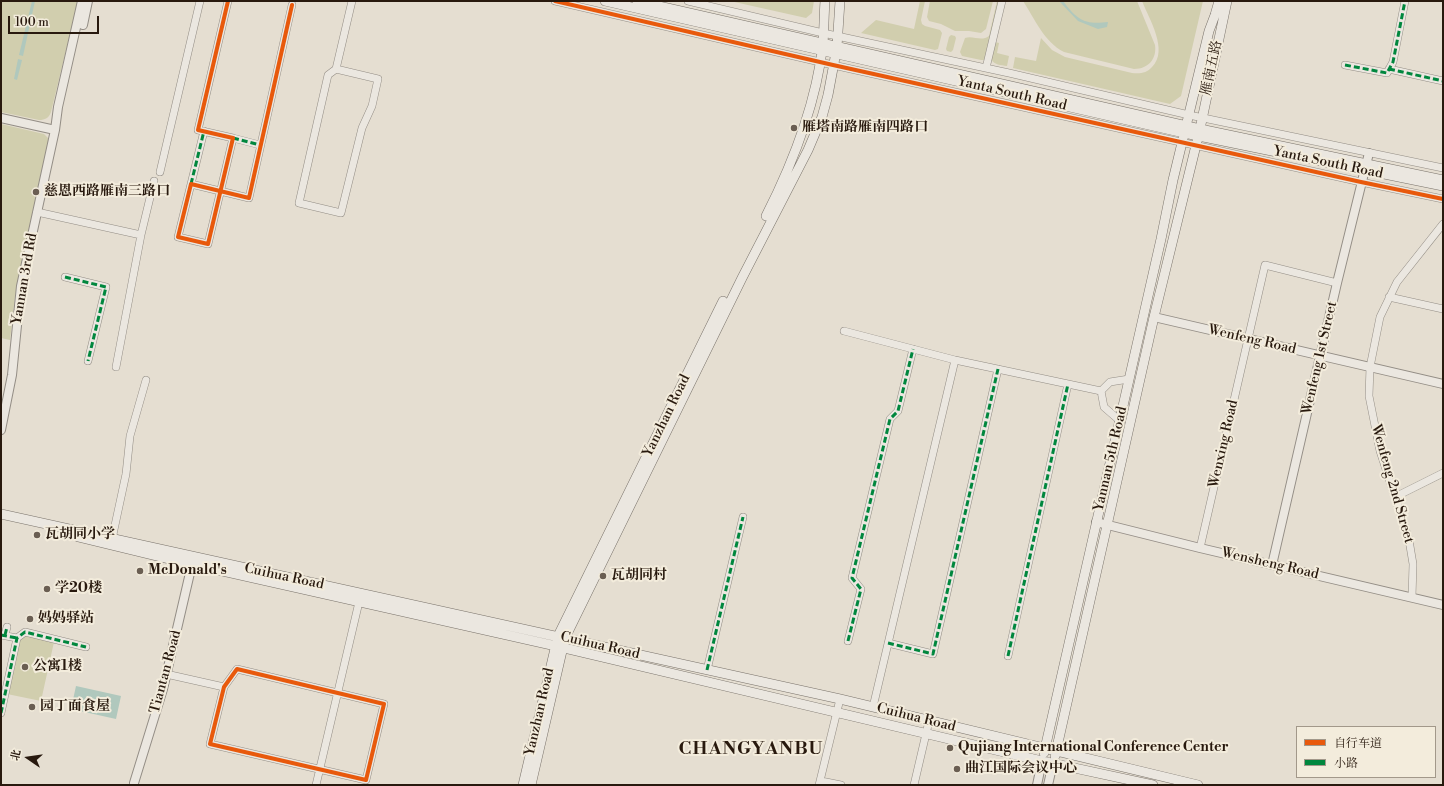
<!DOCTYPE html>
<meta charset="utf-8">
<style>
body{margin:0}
#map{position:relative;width:1444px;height:786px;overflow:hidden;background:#e5ded1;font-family:"Libre Bodoni","Noto Serif SC",serif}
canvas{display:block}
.frame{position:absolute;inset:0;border:2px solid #28190e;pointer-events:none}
.legend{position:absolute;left:1296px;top:726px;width:140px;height:52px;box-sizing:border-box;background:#f3ecdc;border:1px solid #a2988a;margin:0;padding:5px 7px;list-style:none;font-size:12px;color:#28190e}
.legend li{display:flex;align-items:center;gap:8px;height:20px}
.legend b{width:20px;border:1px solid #a2988a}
.north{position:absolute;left:8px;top:738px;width:40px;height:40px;-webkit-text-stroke:3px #f3ecdc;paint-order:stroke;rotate:283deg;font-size:11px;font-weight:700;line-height:16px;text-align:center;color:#28190e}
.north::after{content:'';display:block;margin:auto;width:14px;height:18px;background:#28190e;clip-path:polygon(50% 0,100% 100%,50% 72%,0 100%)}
.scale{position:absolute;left:8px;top:16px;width:91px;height:18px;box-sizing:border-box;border:2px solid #28190e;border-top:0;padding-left:5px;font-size:12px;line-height:14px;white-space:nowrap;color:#28190e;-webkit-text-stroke:3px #f3ecdc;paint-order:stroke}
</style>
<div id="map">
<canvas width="1444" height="786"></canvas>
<div class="frame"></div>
<ul class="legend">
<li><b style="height:5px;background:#e8590c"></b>自行车道</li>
<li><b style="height:5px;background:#00873e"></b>小路</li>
</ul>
<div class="north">北</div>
<div class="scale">100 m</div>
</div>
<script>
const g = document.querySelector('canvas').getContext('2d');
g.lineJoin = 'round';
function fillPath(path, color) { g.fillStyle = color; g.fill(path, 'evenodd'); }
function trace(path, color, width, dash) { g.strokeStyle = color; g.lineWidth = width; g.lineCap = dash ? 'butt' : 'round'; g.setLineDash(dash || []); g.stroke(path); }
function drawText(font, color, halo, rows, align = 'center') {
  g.font = font + ' "Libre Bodoni","Noto Serif SC",serif'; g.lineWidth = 4; g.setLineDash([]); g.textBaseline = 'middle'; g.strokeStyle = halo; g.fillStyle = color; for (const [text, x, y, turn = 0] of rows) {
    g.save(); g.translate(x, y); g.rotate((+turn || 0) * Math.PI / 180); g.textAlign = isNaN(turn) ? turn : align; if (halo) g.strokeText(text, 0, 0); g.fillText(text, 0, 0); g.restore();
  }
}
const green = new Path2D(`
 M1,1H78L51,112C49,118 45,120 39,120L1,112Z
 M730,1H814L812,13L806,18Z
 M920,1H925L921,20L922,24L925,26L940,30L942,33L938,49L935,50L861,33L876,20L914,29Z
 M930,1H993L986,29L981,33L969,31H955L941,24L929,21L927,17Z
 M997,1H1000L985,60H981L962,56L960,52L965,38C973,35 981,42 989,36Z
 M1023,1H1137L1155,45C1157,58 1149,69 1134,69L1064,52C1044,42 1035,19 1023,1Z
 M1142,1H1203L1181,96L1170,104L1013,68L1015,57L1036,61L1041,38L1052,50L1065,57L1132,73C1140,74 1147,73 1152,67C1169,50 1149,19 1142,1Z
 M951,35L955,36L956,38L953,50L951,52L947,51L946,49L949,37Z
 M995,42L999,43L997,53L1009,56L1007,66C1001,65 994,65 991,59Z
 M1,124L44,134L48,138L49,142L15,296L10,340L1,338Z
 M25,635L54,642L41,701L7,694L20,640Z`);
const water = new Path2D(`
 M32,1H35L23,56L19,55Z
 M1059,1H1063C1077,20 1085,25 1108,22L1107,27L1098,29L1078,21Z
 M18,59L22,60L17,80L14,79Z
 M76,686L121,696L116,719L71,709Z`);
const minor = new Path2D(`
 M228,1L198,130L233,138L208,244L178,237L191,184L249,198L292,5
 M555,1L833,65L1361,182L1443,199
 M688,1L823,33L1009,73L1189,115L1443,168
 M1345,65L1387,73L1393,62L1405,1
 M986,68L1002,1
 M336,69L378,79L372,106L362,128L341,213L299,203L328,75L336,69L352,1
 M1389,69L1443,81
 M233,138L260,145
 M160,172L200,1
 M191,184L204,131
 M37,212L141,235L116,367
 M141,235L154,181
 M65,277L106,287L88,361
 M1389,297L1443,309
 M844,331L955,360L1101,391L1110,382L1129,379
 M1101,391L1104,407L1119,420
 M1395,497L1443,473
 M112,539L126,474L130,436L146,380
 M1200,548L1265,265L1337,283
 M1412,597L1413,564L1409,540L1380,451L1369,396L1370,367L1380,317L1397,282L1443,224
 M1,635L17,638
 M5,635L7,627
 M848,641L861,589L852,578L890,419L898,411L913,349
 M888,643L933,654L998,369
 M1008,656L1068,384
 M237,669L384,704L366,780L210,744L224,687Z
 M707,670L743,517
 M166,674L224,687
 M873,707L955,360
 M1,713L17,638L25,632L86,647
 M821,781L841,785
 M316,785L359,602
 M819,785L840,699
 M914,785L929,721`);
const tertiary = new Path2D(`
 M83,25L88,1
 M1,118L55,130
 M1154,317L1443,384
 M1,430L12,375L21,286L55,130L58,107L82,1
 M1096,522L1200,548L1443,605
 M1272,565L1337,283L1369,153
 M134,783L163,689L193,560
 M1037,785L1042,761
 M1048,785L1053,763`);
const secondary = new Path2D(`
 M605,1L1184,133L1443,186
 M637,1L1200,129L1443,180
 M766,216C793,163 816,104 823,44C824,30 824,15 825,1
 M1,514L840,699L1198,785
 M78,537L177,561L556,646L1042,761L1153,785
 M1044,753L1161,239L1173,180L1209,31L1215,15L1219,1
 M1055,756L1154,317L1200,129L1227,1
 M523,785L558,636L723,301
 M531,785L565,638L742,278L808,150L822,117L828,95L837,47L840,1`);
const quiet = new Path2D(`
 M1345,65L1387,73L1393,62L1405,1
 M1389,69L1443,81
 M233,138L260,145
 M191,184L204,131
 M65,277L106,287L88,361
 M1,635L17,638
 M5,635L7,627
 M848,641L861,589L852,578L890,419L898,411L913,349
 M888,643L933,654L998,369
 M1008,656L1068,384
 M707,670L743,517
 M1,713L17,638L25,632L86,647`);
const cycleway = new Path2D(`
 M228,1L198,130L233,138L208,244L178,237L191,184L249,198L292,5
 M555,1L833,65L1361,182L1443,199
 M237,669L384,704L366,780L210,744L224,687Z`);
const markers = [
 [794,128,4,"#6a5e52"],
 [36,192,4,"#6a5e52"],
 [37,535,4,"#6a5e52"],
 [140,571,4,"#6a5e52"],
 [603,576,4,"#6a5e52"],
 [47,589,4,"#6a5e52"],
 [30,619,4,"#6a5e52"],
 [25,667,4,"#6a5e52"],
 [32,707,4,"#6a5e52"],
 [950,748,4,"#6a5e52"],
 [957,769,4,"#6a5e52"]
];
const streetNames = [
 ["雁南五路",1212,68,-78],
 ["Yanta South Road",1012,94,13],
 ["Yanta South Road",1328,163,12],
 ["Yannan 3rd Rd",25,279,-80],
 ["Wenfeng Road",1252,340,13],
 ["Wenfeng 1st Street",1320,358,-77],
 ["Yanzhan Road",667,416,-64],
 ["Wenxing Road",1224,444,-77],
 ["Yannan 5th Road",1111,459,-77],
 ["Wenfeng 2nd Street",1392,484,74],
 ["Wensheng Road",1270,564,13],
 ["Cuihua Road",284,577,12],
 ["Cuihua Road",600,646,13],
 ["Tiantan Road",166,672,-75],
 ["Yanzhan Road",540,712,-77],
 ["Cuihua Road",916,718,14]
];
const poiNames = [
 ["雁塔南路雁南四路口",802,128],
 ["慈恩西路雁南三路口",44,192],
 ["瓦胡同小学",45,535],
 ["McDonald's",148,571],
 ["瓦胡同村",611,576],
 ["学20楼",55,589],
 ["妈妈驿站",38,619],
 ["公寓1楼",33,667],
 ["园丁面食屋",40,707],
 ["Qujiang International Conference Center",958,748],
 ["曲江国际会议中心",965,769]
];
const districtNames = [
 ["CHANGYANBU",751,750]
];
fillPath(green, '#d1ceae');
fillPath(water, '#b0c8bd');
trace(minor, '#938d85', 8);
trace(tertiary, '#938d85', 10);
trace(secondary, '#79726a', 10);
trace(minor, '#ebe7e0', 7);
trace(tertiary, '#ebe7e0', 8);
trace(secondary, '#ebe7e0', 9);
trace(quiet, '#00873e', 3, [6, 3]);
trace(cycleway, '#e8590c', 4);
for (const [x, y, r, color] of markers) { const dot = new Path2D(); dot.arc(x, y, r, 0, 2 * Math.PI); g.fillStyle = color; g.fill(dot); trace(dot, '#f3ecdc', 1.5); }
drawText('14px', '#28190e', '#f3ecdc', streetNames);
drawText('bold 14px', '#28190e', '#f3ecdc', poiNames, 'left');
g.letterSpacing = '1px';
drawText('bold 18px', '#28190e', '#f3ecdc', districtNames);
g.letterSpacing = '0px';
</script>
